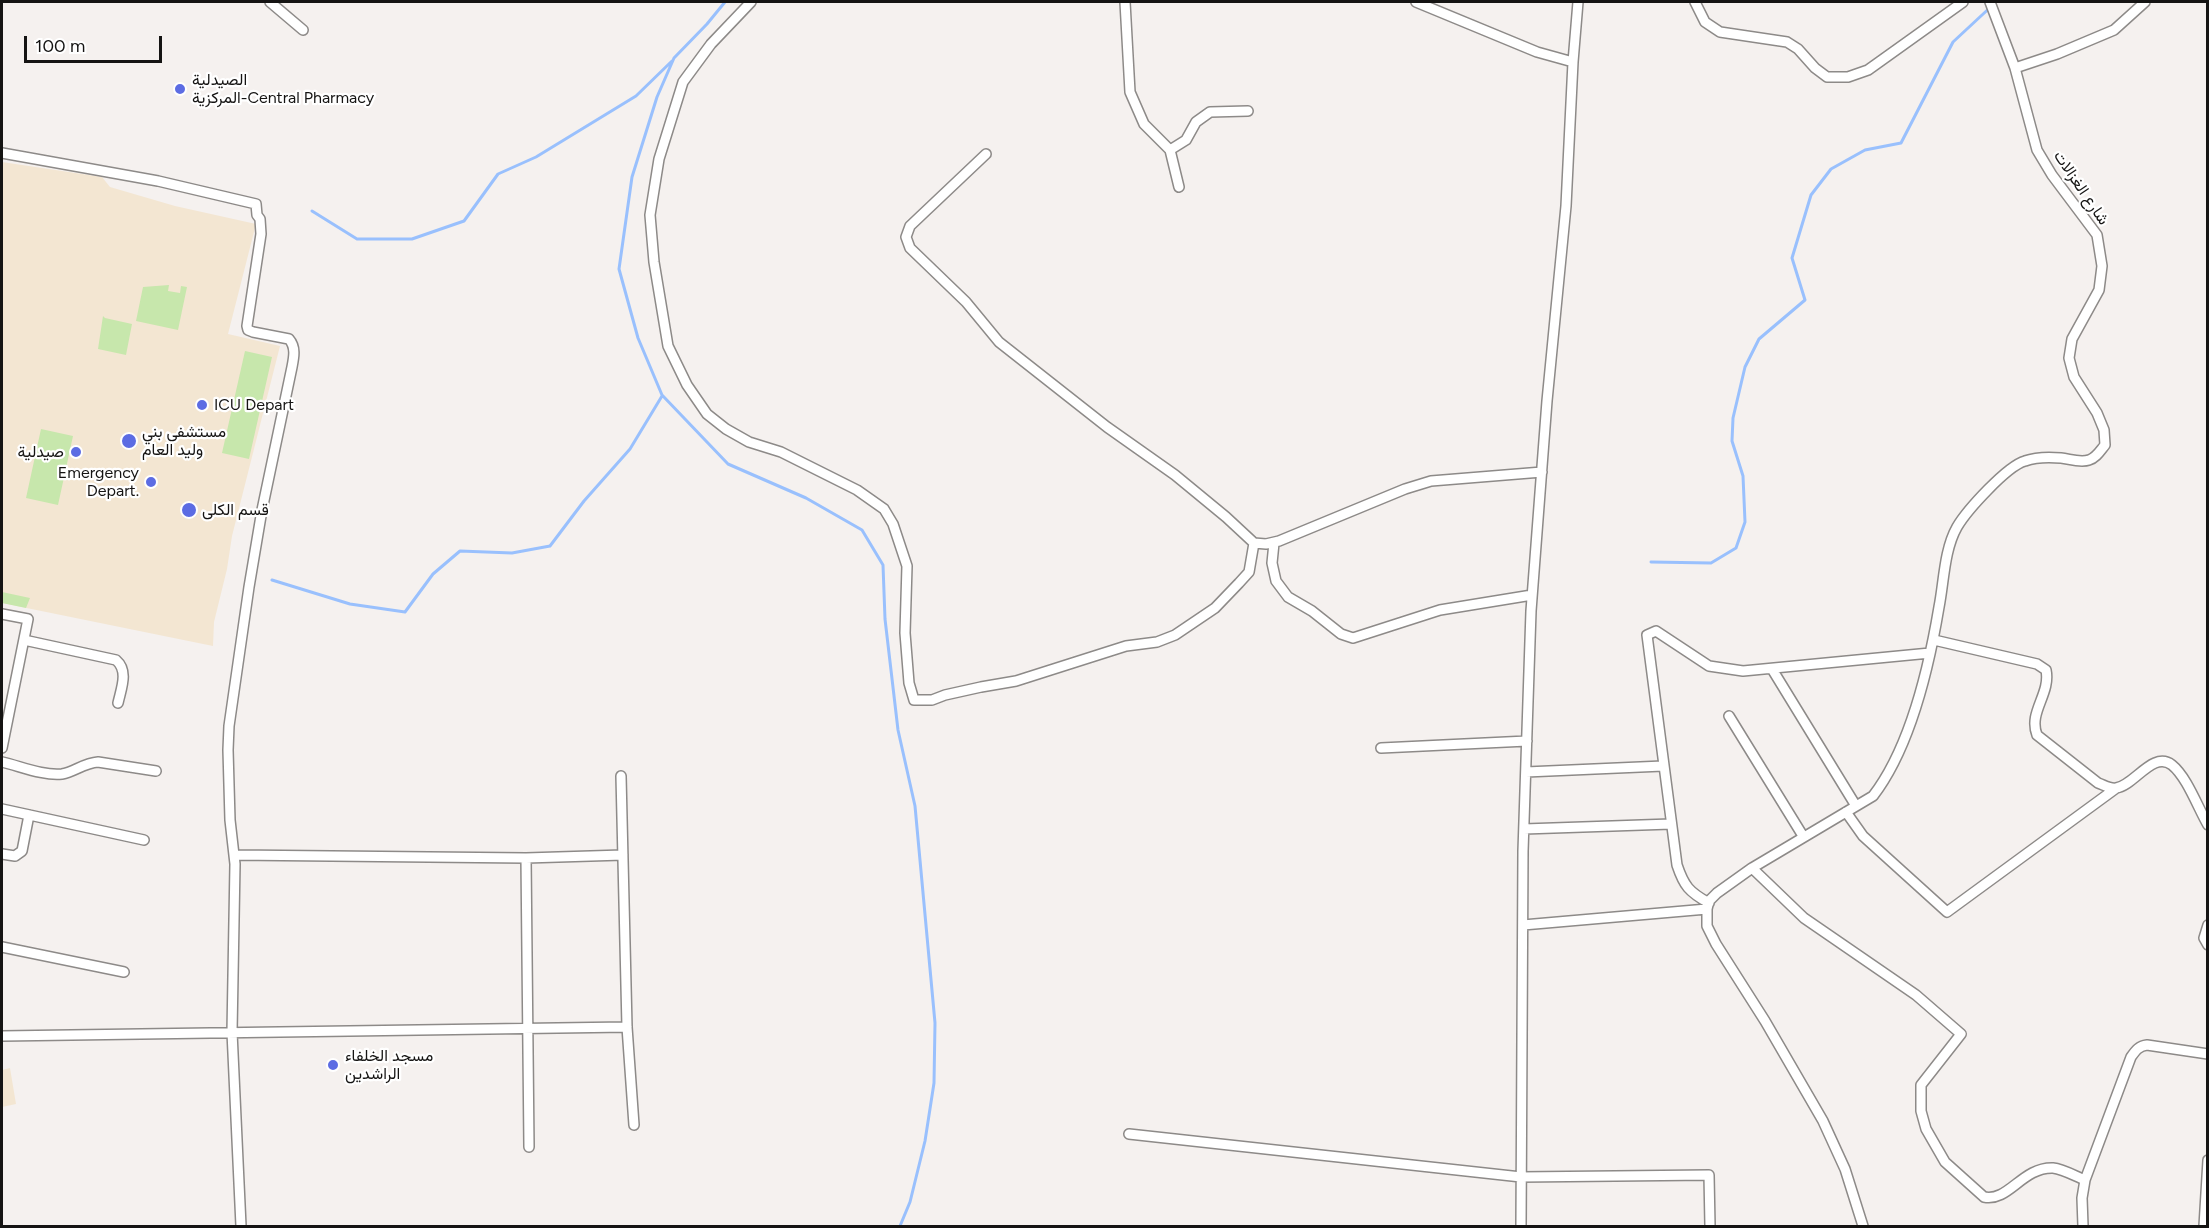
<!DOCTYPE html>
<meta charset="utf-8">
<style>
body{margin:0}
#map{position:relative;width:2209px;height:1228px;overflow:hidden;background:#f5f1ef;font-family:Figtree,sans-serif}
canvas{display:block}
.frame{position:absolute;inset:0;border:3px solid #151413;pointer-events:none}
.scale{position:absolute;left:24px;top:36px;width:138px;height:27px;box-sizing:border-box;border:3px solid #151413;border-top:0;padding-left:8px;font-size:18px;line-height:21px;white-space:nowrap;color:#151413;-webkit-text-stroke:4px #fff;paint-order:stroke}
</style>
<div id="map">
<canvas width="2209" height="1228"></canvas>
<div class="frame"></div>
<div class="scale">100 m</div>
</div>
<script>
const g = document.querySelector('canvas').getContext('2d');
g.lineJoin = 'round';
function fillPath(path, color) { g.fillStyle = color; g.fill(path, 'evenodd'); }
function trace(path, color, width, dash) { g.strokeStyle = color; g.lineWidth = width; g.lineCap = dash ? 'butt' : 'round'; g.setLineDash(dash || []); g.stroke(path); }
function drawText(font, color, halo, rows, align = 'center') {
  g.font = font + ' Figtree,Vazirmatn,sans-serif'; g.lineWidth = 4.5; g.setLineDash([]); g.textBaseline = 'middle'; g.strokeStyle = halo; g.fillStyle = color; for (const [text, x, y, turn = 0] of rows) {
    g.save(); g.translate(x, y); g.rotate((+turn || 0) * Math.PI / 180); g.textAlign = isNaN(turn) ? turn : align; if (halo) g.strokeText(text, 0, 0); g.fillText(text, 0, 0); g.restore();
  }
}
const education = new Path2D(`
 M2,162L102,177L110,187L175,206L256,224L228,334L280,346L232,536L227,569L214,622L213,646L2,603Z
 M10,1068L16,1104L2,1107V1070Z`);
const green = new Path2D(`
 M169,285L168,291L180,293L181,286L187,287L178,330L136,321L143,287Z
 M103,316L105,318L132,324L126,355L98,349Z
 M245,351L272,357L249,459L222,453Z
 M41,429L73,436L58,505L26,498Z
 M2,592L30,598L26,608L2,603Z`);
const stream = new Path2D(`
 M725,2L707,24L674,58L657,97L632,177L619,269L638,338L662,395L728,464L806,498L862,530L883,565L885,619L898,730L915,806L935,1023L934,1083L925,1141L910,1202L900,1226
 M312,211L357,239H412L464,221L498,174L536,157L636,96L672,61
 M1651,562L1711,563L1736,548L1745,522L1743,476L1732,441L1733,418L1745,367L1759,339L1805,300L1792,258L1811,195L1831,169L1865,150L1901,143L1953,42L1996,2
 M272,580L350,604L405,612L433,574L460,551L512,553L550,546L584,501L630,449L662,396`);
const street = new Path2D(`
 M270,2L303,30
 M751,2L711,44L683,82L659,159L650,215L654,262L668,346L687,385L707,414L726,429L749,442L781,452L857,490L884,509L893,524L907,566L905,633L909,683L914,700H932L945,695L981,687L1016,681L1126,646L1157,642L1175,635L1215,608L1239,583L1249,572L1254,543
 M1125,2L1130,92L1144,124L1170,150L1179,187
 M1416,2L1537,52L1573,62
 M1695,2L1705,22L1720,32L1787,42L1798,49L1815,68L1827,77H1848L1868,70L1963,2
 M2015,68L2057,54L2114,30L2145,2
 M1170,150L1186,140L1196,122L1210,112L1248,111
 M2,153L158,181L256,204L257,215L260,219L261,234L247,326L248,330L253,332L289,339C296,347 294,357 292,367L262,510L249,587L229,726L228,750L230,820L235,864L232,1032L241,1226
 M986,154L910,226L906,237L910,248L966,302L999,342L1107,427L1175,475L1226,517L1254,543L1266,544L1279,541L1405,489L1431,481L1542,472
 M1274,543L1272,563L1276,581L1288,597L1312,611L1341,634L1353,638L1440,610L1532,595
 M2,614L28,619L2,748
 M24,640L116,660C129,671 121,689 118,703
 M1934,640L2037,664L2046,670C2051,694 2028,712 2037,735L2098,783C2104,785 2110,789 2116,788C2134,786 2153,750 2172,765C2187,777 2198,808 2208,825
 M1772,669L1856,806
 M1729,716L1803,836
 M1381,748L1527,741
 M2,762C20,766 43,776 62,774C74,772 84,763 98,762L156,771
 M1526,772L1663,766
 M621,776L627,1027L634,1125
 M2,809L144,840
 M1846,812L1863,836L1947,912L2115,789
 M1524,829L1671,824
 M2,854L15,856L22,851L29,815
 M234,855L526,858
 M1752,868L1804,918L1916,995L1961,1034L1921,1085V1111L1926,1129L1945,1162L1984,1197C2009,1202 2022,1167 2053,1168C2063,1169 2075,1176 2085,1180
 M1709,903C1689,892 1684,886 1677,865L1647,635L1656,631L1709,666L1743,671L1930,653
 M1523,925L1707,909
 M2208,925L2204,938L2208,945
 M2,947L124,972
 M2,1036L627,1027
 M1129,1134L1521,1177L1709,1175L1710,1226
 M529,1147L526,858L623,855
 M1521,1226L1523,851L1531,611L1547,401L1566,206L1573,62L1578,2
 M1863,1226L1845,1169L1823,1121L1765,1021L1716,944L1707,926V909L1709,901L1717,893L1752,868L1873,796C1910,748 1929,667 1939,607C1944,582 1944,550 1957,527C1967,510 2007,466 2025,461C2036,457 2050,457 2061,458C2070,459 2080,463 2089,460C2096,458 2100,451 2105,445L2104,430L2097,413L2074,377L2069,358L2072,339L2099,290L2102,266L2097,235L2052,175L2037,150L2015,68L1990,2
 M2083,1226L2082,1198L2085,1180L2131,1057C2136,1050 2139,1046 2147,1045L2208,1054
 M2204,1226L2208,1160`);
const markers = [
 [180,89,6,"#5c6ce3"],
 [202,405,6,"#5c6ce3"],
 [129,441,8,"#5c6ce3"],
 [76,452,6,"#5c6ce3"],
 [151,482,6,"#5c6ce3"],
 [189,510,8,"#5c6ce3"],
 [333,1065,6,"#5c6ce3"]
];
const poiNames = [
 ["الصيدلية",192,80],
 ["المركزية-Central Pharmacy",192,98],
 ["ICU Depart",214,405],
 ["مستشفى بني",142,432],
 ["وليد العام",142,450],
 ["صيدلية",64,452,"right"],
 ["Emergency",139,473,"right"],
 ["Depart.",139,491,"right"],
 ["قسم الكلى",202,510],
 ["مسجد الخلفاء",345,1056],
 ["الراشدين",345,1074]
];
const streetNames = [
 ["شارع الغزالات",2081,188,56]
];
fillPath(education, '#f3e6d2');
fillPath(green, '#c7e7ac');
trace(stream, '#99c0fd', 3);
trace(street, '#8d8a88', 12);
trace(street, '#fff', 9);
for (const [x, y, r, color] of markers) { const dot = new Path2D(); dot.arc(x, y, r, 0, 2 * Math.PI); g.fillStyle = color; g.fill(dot); trace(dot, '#fff', 2); }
drawText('16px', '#151413', '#fff', poiNames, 'left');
drawText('16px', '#151413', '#fff', streetNames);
</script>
